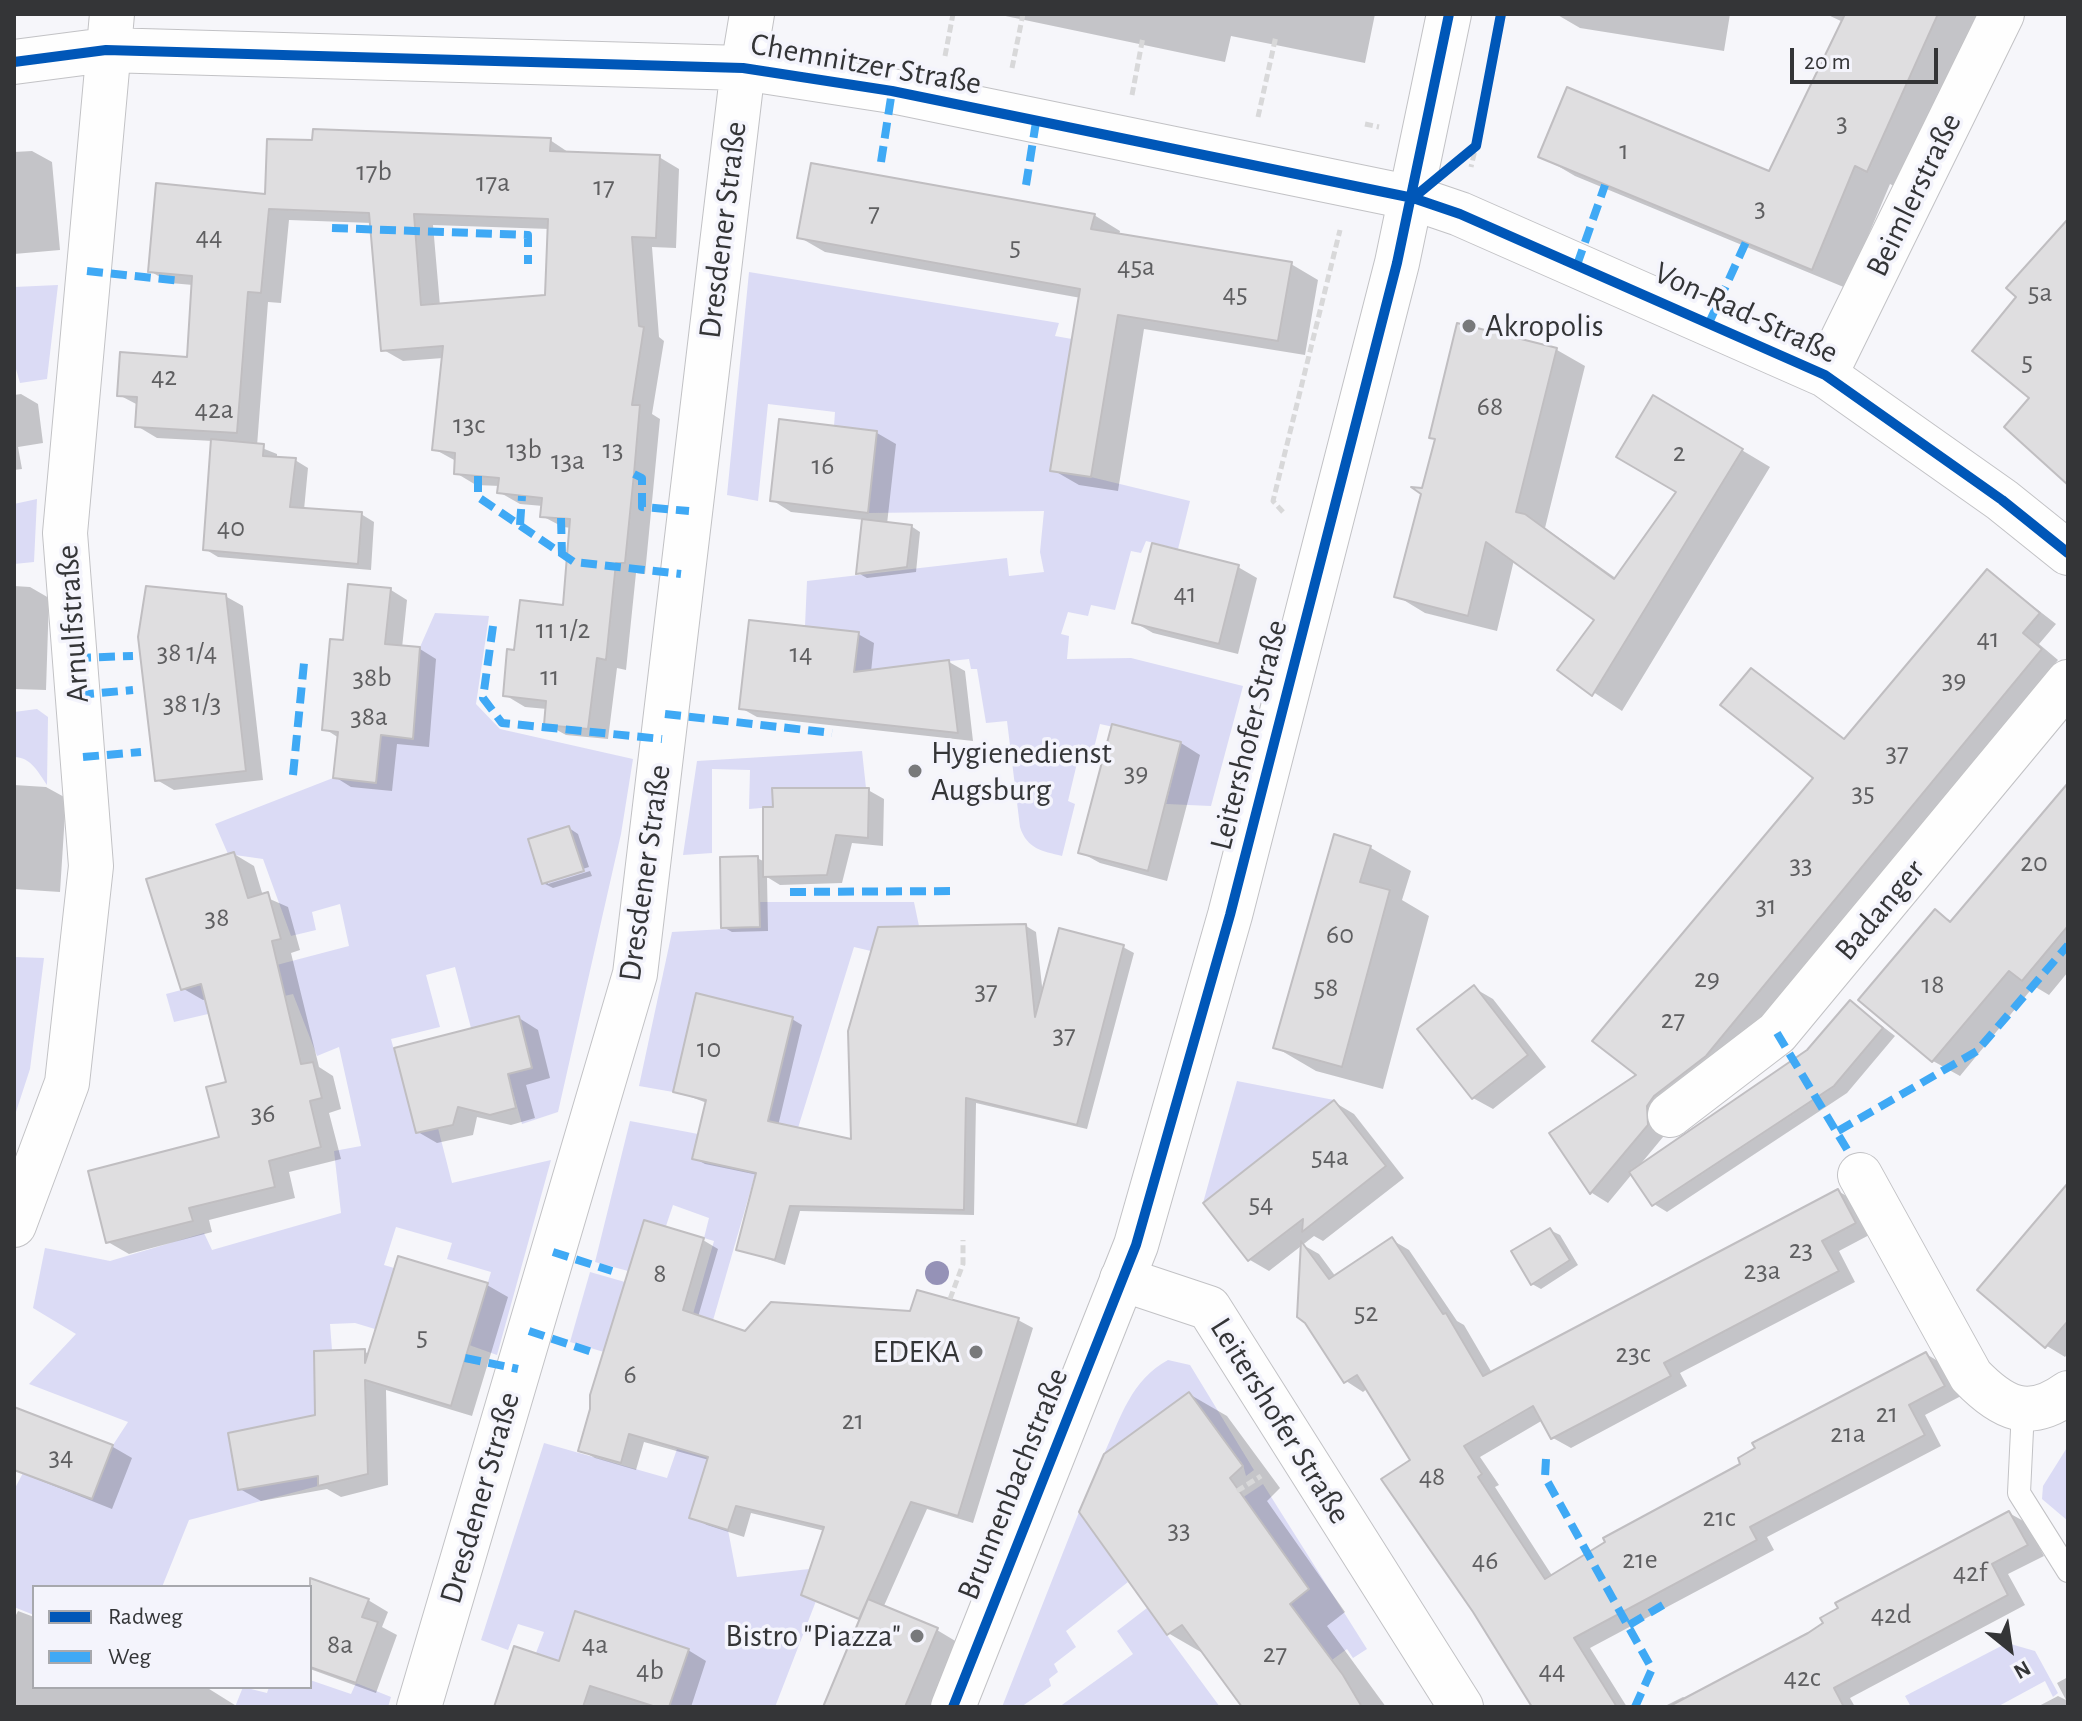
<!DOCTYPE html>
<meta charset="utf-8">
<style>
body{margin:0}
#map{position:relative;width:2082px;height:1721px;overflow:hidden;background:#f6f6fa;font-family:"Alegreya Sans",sans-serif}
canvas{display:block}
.frame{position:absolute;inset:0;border:16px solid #343537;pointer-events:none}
.legend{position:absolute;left:32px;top:1585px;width:280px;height:104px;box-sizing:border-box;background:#f4f4fc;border:2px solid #a7a8ad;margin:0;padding:10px 14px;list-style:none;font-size:24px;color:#343537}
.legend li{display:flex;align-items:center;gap:16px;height:40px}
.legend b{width:40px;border:2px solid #a7a8ad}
.north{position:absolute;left:1970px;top:1609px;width:80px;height:80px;-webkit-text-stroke:6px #f4f4fc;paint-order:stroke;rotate:150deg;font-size:22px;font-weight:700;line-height:32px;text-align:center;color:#343537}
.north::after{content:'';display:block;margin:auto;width:28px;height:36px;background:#343537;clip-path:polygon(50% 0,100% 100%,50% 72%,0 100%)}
.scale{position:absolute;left:1790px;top:48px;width:148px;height:36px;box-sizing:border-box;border:4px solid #343537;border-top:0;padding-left:10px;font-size:24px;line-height:28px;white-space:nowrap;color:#343537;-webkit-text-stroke:6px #f4f4fc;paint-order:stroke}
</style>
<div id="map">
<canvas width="2082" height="1721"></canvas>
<div class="frame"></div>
<ul class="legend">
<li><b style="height:10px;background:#0057b8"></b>Radweg</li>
<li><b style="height:10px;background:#3fa9f5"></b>Weg</li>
</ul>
<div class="north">N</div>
<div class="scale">20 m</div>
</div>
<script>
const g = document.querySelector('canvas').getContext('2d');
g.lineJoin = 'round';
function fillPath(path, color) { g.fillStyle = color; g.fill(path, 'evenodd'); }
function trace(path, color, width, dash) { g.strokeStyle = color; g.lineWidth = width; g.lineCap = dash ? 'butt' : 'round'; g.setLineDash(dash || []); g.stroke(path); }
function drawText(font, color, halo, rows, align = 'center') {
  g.font = font + ' "Alegreya Sans",sans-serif'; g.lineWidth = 7; g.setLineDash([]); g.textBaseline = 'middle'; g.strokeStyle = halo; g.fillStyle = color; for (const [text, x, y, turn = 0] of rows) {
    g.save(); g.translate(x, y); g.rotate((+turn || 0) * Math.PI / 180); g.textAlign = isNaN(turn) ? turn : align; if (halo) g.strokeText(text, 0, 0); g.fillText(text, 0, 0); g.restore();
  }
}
const green = new Path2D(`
 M749,272L1059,323L1055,336L1072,339L1051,471L1091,477L1190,501L1178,549L1146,541L1141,553L1131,551L1115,610L1091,605L1088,616L1068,612L1061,634L1069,636L1067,659L1131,658L1243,686L1211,806L1166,804L1181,742L1100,724L1093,752L1078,759L1068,801L1075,804L1062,856C1042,851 1027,849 1020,827L1007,721L986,723L977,669H971L969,659L887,668L854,676L859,632L805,626L807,581L1007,558L1009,576L1044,572L1040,552L1044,511L868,513L877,431L834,426L835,412L768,404L758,501L727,495Z
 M58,285L47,379L20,383L14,362V287Z
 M37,499L34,562L14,564V504Z
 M435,613L489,616L476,704L500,729L633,759L621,834L558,1112L522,1124L508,1074L518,1016L471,1028L455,967L426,975L440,1027L391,1039L416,1133L438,1128L452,1183L551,1160L497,1355L469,1345L491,1272L447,1259L452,1243L396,1227L384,1265L394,1268L375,1329L355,1323L330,1324L332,1350L314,1351L318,1486L189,1520L162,1587H34V1615L14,1607V1490L23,1473L92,1499L113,1445L128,1422L29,1384L76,1334L33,1308L45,1248L110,1261L204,1233L212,1250L341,1213L334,1151L361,1146L339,1047L317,1056L293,994L174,1022L166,994L349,946L340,904L312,912L316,930L291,936L263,859L228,854L215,824L333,778L376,783L381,735L413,738L420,647Z
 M37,709L48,717L47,785C38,772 31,757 14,757V712Z
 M862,751L866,788H773V807L749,809L750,770L712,769V853L683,855L697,761Z
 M759,902H914L919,926L878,927L871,951L854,947L798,1128L767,1121L696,994L673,1092L639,1086L672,932L759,927Z
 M14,957L44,958L30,1069L14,1118Z
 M1237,1081L1334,1100L1203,1203Z
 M630,1121L698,1134L692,1159L757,1168L692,1393L724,1402L690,1517L728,1530L737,1577L809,1569L801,1595L816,1601L775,1707H669L688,1649L575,1611L559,1661L536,1653L544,1632L518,1624L508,1650L481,1640L544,1443L667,1478L677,1449L656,1442L714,1241L704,1238L709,1218L673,1205L666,1226L644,1220L628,1271L595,1262Z
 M590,1272L625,1282L604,1352L570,1342Z
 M1168,1360L1190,1365L1254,1470L1246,1476L1243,1465L1189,1392L1104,1454C1121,1417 1131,1380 1168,1360Z
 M2068,1446V1521L2042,1499L2043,1486Z
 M1263,1484L1367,1649L1353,1658L1347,1649L1332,1660L1290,1603L1309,1589L1233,1504Z
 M1079,1512L1128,1582L1066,1631L1076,1647L1054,1664L1058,1672L1049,1679L1051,1686L1021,1707H1002Z
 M1147,1608L1220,1707H1059L1133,1654L1117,1631Z
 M2007,1643L2035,1651L2058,1693L2053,1697L2045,1681L1997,1707H1911L1905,1696Z
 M310,1680L351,1694L356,1683L391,1697L388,1707H235L243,1687L267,1693L269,1687H310Z`);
const shadow = new Path2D(`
 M996,14H1375L1365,63L1231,36L1225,62Z
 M1556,14H1730L1724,51L1580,28Z
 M1826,14H1980L1902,190L1890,184L1846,288L1575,176L1541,156L1770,173L1843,22Z
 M550,140L571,154L659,157L679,169L676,248L652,247L659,337L664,341L652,414L660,419L645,574L636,573L626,670L617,668L608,739L566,735L546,724L547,709L525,707L505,695L516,652L565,608L572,528L563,527L542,516L543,506L520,504L499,492L500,486L476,485L456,473V461L434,449L443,358L403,361L382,349L372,223L289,220L281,303L268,302L257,446L277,454V459L295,460L308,468L304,510L361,514L374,522L371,570L218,557L205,549L213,441L157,438L137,426L138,405L119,395L188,359L193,285L170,283L150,271L267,196ZM433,225L550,229L547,297L440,306Z
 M32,151L52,162L60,250L14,254V152Z
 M1094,215L1120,231L1119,236L1291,264L1318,280L1305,355L1144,329L1118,491L1079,485L1053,470L1081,298L825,252L799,237Z
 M1557,350L1585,366L1545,528L1617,579L1679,491L1653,397L1770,467L1622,711L1560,670L1597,620L1514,560L1497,631L1425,613L1397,596L1424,490Z
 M21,394L38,404L43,443L18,447L22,469L14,470V395Z
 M877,433L896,444L887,524L911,526L920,532L916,572L867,578L858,573L864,520L791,512L772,500Z
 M1238,567L1257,578L1238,654L1153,633L1134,622Z
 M1988,571L2056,624L2039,644L2058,660L1639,1166L1808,1052L1851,1002L1895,1036L1847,1093L1667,1212L1654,1204L1632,1174L1608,1203L1592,1193L1552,1134L1640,1075L1816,778L1752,671L1846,740Z
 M14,586L30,587L49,598L46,690L14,689Z
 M391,590L407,600L402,648L420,649L436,659L429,747L397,744L392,791L351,787L335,777L339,738L325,729L345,643Z
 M225,596L243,606L263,780L174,790L157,780Z
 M858,634L874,643L871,672L949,662L965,671L973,741L757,717L741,708Z
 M1113,726L1181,743L1200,755L1167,881L1100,863L1080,852Z
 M14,785L46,787L66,798L60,892L14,889Z
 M868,790L884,799L883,846L852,843L842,883L780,885L767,877L768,931L732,932L723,927L757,858L765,862Z
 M2068,803V972L2049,995L2034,986L1960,1076L1933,1061L1861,1000L1935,912L1953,922Z
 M569,828L578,834L589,867L548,880V884L590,871L592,876L553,888L543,883Z
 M1335,837L1371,848L1411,871L1402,900L1429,916L1383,1089L1316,1071L1275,1047Z
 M234,854L254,866L263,896L288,907L300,950L291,953L319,1067L333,1076L341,1109L329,1113L341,1159L289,1172L295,1198L209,1220L212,1232L129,1254L108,1242L221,1139L228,1084L207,999L203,1000L182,988Z
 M1026,926L1036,932L1043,995L1123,947L1134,953L1087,1129L976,1103L974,1215L800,1211L785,1265L738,1249L758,1175L705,1164L694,1158L707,1103L675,1091L792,1019L802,1025L778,1126L853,1142Z
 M1474,988L1493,999L1546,1067L1493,1109L1473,1098Z
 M519,1018L538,1030L550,1078L526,1085L535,1118L511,1125L477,1117L473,1135L437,1143L418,1132Z
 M1334,1102L1354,1114L1404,1178L1323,1241L1314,1236L1269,1271L1250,1260Z
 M2068,1187V1353L2065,1357L2047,1346L1980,1290Z
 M1838,1191L1855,1201L1873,1233L1839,1251L1855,1282L1680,1373L1687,1386L1571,1448L1553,1438L1543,1420L1480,1457L1499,1485L1495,1487L1553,1577L1926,1354L1943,1364L1961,1396L1925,1415L1941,1446L1767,1537L1774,1550L1590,1648L1627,1707H1534L1413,1461L1368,1388L1363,1392L1346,1381L1303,1245L1319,1254L1336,1277L1392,1240L1409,1250L1457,1321L1464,1325L1492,1373Z
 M1550,1230L1560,1235L1578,1265L1541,1289L1532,1284Z
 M703,1240L718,1249L698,1317L746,1333L1018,1320L1033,1328L973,1523L927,1509L883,1608L937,1630L967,1648L943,1707H825L861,1620L803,1594L825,1531L751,1513L744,1537L707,1525L692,1517L709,1460L644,1442L636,1470L595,1458L580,1450Z
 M487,1285L508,1297L472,1416L386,1390L388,1485L341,1497L327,1489L261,1501L240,1489L317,1417L364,1351L370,1355Z
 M1189,1394L1227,1416L1280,1488L1267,1501L1345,1612L1327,1626L1386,1707H1243L1206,1655L1168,1633Z
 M18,1412L113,1447L132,1458L112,1509L14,1470V1422Z
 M2009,1513L2027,1523L2044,1556L2008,1574L2025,1605L1850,1698L1855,1707H1663L1683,1697L1687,1699L1809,1635Z
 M309,1580L368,1600L388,1612L382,1627L397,1635L376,1693L310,1669Z
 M18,1611L34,1617V1687H206L238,1707H14V1619Z
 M688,1650L706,1661L691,1707H506Z
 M2068,1677V1707H2037L2058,1696L2066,1700L2057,1683Z`);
const building = new Path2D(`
 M1845,14H1938L1867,172L1855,166L1812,270L1538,157L1567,87L1769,171Z
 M313,129L551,138L550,151L660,155L656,238L632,237L639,326L644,327L632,405H640L634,474L625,563H616L606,660L597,658L588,729L544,725L546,701L503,696L507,649L514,650L520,600L563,605L570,519L540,517L542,498L497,493L499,478L454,474L455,453L432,450L443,346L381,351L369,213L269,209L261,293L248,292L237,433L135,427L137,397L117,396L120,352L187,357L192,276L148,272L156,183L265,194L267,139L312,140ZM414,214L548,219L545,295L421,305Z
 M811,163L1095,214L1091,229L1292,262L1278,341L1118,315L1091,477L1050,471L1080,289L797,238Z
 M2068,219V485L2004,427L2029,398L1972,351L2016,297L2006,288Z
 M1457,323L1557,348L1516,512L1525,514L1614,579L1676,492L1616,457L1653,395L1743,449L1592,696L1557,670L1594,620L1486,542L1468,616L1394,597L1421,494L1411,487L1422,488L1435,439L1429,438Z
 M779,419L877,431L868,513L770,501Z
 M211,439L264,444L263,456L296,458L290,507L362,512L358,564L203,550Z
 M862,519L912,525L907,567L856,574Z
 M1152,543L1239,565L1219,644L1132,623Z
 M1987,569L2040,613L2023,633L2042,649L1706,1056L1654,1096L1647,1106L1648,1125L1590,1194L1549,1133L1636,1075L1592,1041L1813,778L1720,705L1751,668L1844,739Z
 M348,584L391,588L385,644L420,647L413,739L381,735L376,783L333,778L338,732L322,730L330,639L343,640Z
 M146,586L226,594L246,771L155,781L138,637Z
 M749,620L859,632L854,672L949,660L958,733L739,709Z
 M1112,724L1181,742L1148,871L1078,853Z
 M2068,783V926L2022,981L2009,971L1932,1062L1858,1000L1935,909L1950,922Z
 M772,788H869L868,838L836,835L827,875L763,877V807H773Z
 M569,826L584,871L542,884L528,839Z
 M1334,834L1371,846L1360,882L1390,890L1342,1067L1273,1048Z
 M234,852L248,898L268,892L281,939L272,941L301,1064L313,1062L322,1098L310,1101L321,1147L269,1161L275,1187L189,1208L193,1221L106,1243L88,1171L219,1137L206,1087L226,1082L201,984L181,990L146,879Z
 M758,856L760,927L721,928L720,857Z
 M1026,924L1035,1017L1059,928L1124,945L1077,1125L966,1098L964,1210L790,1206L775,1260L736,1250L756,1173L692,1159L706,1100L673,1092L696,993L793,1017L768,1121L851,1139L848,1031L878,927Z
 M1474,985L1528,1055L1472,1099L1417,1029Z
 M1850,1000L1883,1028L1834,1086L1652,1206L1629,1172L1807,1050Z
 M519,1016L532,1068L508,1074L516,1108L490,1115L458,1107L453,1125L416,1133L394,1048Z
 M1334,1100L1386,1166L1302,1232L1303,1219L1248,1261L1203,1203Z
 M2068,1183V1321L2045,1348L1977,1290Z
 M1838,1189L1856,1223L1822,1241L1839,1271L1664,1363L1671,1376L1551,1439L1533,1406L1464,1446L1482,1474L1478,1477L1545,1579L1605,1542L1603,1538L1740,1464L1738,1458L1755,1448L1752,1443L1926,1352L1945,1386L1909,1405L1925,1435L1750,1527L1757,1540L1574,1638L1617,1707H1532L1473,1612L1381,1479L1410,1460L1357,1375L1344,1383L1305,1323L1297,1317L1301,1241L1329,1279L1392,1237L1443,1314L1446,1313L1483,1376Z
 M644,1220L704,1238L683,1310L745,1331L771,1302L910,1311L917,1290L1019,1318L958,1516L911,1502L859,1619L801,1595L824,1527L736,1506L728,1530L689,1518L708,1457L629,1434L621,1463L578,1451L590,1409V1395Z
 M1550,1228L1570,1260L1531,1285L1511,1251Z
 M398,1256L488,1283L451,1406L365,1380L368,1474L318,1486V1476L238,1490L228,1433L315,1415L314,1351L365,1349V1363Z
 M1189,1392L1243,1466L1230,1478L1309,1589L1290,1604L1343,1675L1362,1707H1242L1182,1625L1167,1635L1079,1512L1104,1454Z
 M14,1407L113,1445L92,1499L14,1470Z
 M2009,1511L2028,1545L1992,1564L2008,1595L1834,1688L1844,1707H1668L1808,1633L1823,1623L1820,1618L1838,1608L1835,1603Z
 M310,1578L369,1599L362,1617L378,1622L356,1683L310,1667Z
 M868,1599L938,1628L905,1707H823Z
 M575,1611L689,1649L669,1707H656L590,1686L583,1707H494L514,1646L559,1661Z`);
const path = new Path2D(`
 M945,56L953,14
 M1012,68L1023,14
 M1132,95L1143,37
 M1258,117L1276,36
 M1365,124L1379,127
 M1471,145L1476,146L1471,167
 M1283,512L1273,501L1340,230
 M950,1299L963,1264V1240
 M1237,1491L1261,1476`);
const service = new Path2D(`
 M2023,1409L2019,1493L2068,1571`);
const minor = new Path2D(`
 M14,62L106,50L743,68L892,91L1413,198L1460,214L1825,375L2002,500L2068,553
 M1825,375L2002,14
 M1670,1115L1777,1033L2068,682
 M1860,1175L1971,1376C2002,1408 2028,1422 2068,1393
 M14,1225L67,1083L91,866L65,533L112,14
 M1122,1279L1209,1308L1461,1707
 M419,1707L635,974L743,68L752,14`);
const tertiary = new Path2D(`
 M953,1707L1136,1245L1230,915L1397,263L1449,14`);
const quiet = new Path2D(`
 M881,162L892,91
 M1026,185L1036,122
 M332,228L528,235V264
 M1577,265L1605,185
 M87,271L182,281
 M1709,323L1746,242
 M634,474L642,478V507L689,511
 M478,476V497L574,562L681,574
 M561,518L562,555
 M520,525L522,496
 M493,626L483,698L502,723L662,739
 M75,658L133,656
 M78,695L133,690
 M665,714L832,733
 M83,757L141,752
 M293,775L304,663
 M790,892L955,891
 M1777,1033L1851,1156
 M1838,1131L1977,1051L2068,945
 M553,1252L612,1271
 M529,1331L592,1352
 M465,1358L518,1369
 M1546,1459L1545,1477L1652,1669L1635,1707
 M1629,1625L1663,1605`);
const cycleway = new Path2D(`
 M14,62L106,50L743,68L892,91L1413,198L1460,214L1825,375L2002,500L2068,553
 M1413,198L1476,146L1501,14
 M953,1707L1136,1245L1230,915L1397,263L1449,14`);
const trees = [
 [937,1273]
];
const markers = [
 [1469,326,8,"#78797b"],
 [915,771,8,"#78797b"],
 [976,1352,8,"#78797b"],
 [917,1636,8,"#78797b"]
];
const numberNames = [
 ["3",1842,123],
 ["1",1624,151],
 ["17b",374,172],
 ["17a",493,183],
 ["17",604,187],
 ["3",1760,208],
 ["7",874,213],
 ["44",209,237],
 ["5",1015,247],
 ["45a",1136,267],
 ["5a",2040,293],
 ["45",1235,294],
 ["5",2027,362],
 ["42",164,377],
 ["68",1490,407],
 ["42a",214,410],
 ["13c",469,425],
 ["13b",524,450],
 ["13",613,450],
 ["2",1679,453],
 ["13a",568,461],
 ["16",823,466],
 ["40",231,528],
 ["41",1185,594],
 ["11 1/2",563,630],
 ["41",1988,639],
 ["38 1/4",187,653],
 ["14",801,654],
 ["11",550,677],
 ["38b",372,678],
 ["39",1954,680],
 ["38 1/3",192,704],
 ["38a",369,717],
 ["37",1897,753],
 ["39",1136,773],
 ["35",1863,793],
 ["20",2034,863],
 ["33",1801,865],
 ["31",1766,906],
 ["38",217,918],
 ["60",1340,935],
 ["29",1707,979],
 ["18",1933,985],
 ["58",1326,988],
 ["37",986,991],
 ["27",1673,1020],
 ["37",1064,1035],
 ["10",709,1049],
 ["36",263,1114],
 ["54a",1330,1157],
 ["54",1261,1204],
 ["23",1801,1250],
 ["23a",1762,1271],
 ["8",660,1274],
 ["52",1366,1313],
 ["5",422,1337],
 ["23c",1633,1354],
 ["6",630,1375],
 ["21",1887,1414],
 ["21",853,1421],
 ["21a",1848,1434],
 ["34",61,1457],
 ["48",1432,1477],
 ["21c",1719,1518],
 ["33",1179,1530],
 ["21e",1640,1560],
 ["46",1485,1561],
 ["42f",1970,1573],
 ["42d",1891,1615],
 ["8a",340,1645],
 ["4a",595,1645],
 ["27",1275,1654],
 ["4b",650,1671],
 ["44",1552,1671],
 ["42c",1802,1678]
];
const streetNames = [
 ["Chemnitzer Straße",866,64,10],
 ["Beimlerstraße",1914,195,-64],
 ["Dresdener Straße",723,230,-83],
 ["Von-Rad-Straße",1746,313,25],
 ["Arnulfstraße",73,624,-94],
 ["Leitershofer Straße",1249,735,-76],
 ["Dresdener Straße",645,873,-82],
 ["Badanger",1880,910,-50],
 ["Leitershofer Straße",1280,1421,58],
 ["Brunnenbachstraße",1013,1484,-68],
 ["Dresdener Straße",480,1498,-74]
];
const poiNames = [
 ["Akropolis",1485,326],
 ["Hygienedienst",931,753],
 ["Augsburg",931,790],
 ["EDEKA",960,1352,"right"],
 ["Bistro \"Piazza\"",901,1636,"right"]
];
fillPath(green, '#dbdbf5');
fillPath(shadow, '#0003');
fillPath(building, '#dfdee0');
trace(building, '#c0bec1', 2);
trace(service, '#c2c2c5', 24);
trace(minor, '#c2c2c5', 46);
trace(tertiary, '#c2c2c5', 46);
trace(path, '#d8d8d9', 5, [8, 4]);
trace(service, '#fefefe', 22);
trace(minor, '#fefefe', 44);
trace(tertiary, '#fefefe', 44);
trace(quiet, '#3fa9f5', 8, [16, 8]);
trace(cycleway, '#0057b8', 10);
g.fillStyle = '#9592b7';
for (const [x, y] of trees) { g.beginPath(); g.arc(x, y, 12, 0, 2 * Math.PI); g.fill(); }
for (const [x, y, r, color] of markers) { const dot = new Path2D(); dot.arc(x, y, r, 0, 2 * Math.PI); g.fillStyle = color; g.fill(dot); trace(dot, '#f4f4fc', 3); }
drawText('28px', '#5f5f61', null, numberNames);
drawText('32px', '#343537', '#f4f4fc', streetNames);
drawText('32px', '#343537', '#f4f4fc', poiNames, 'left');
</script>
